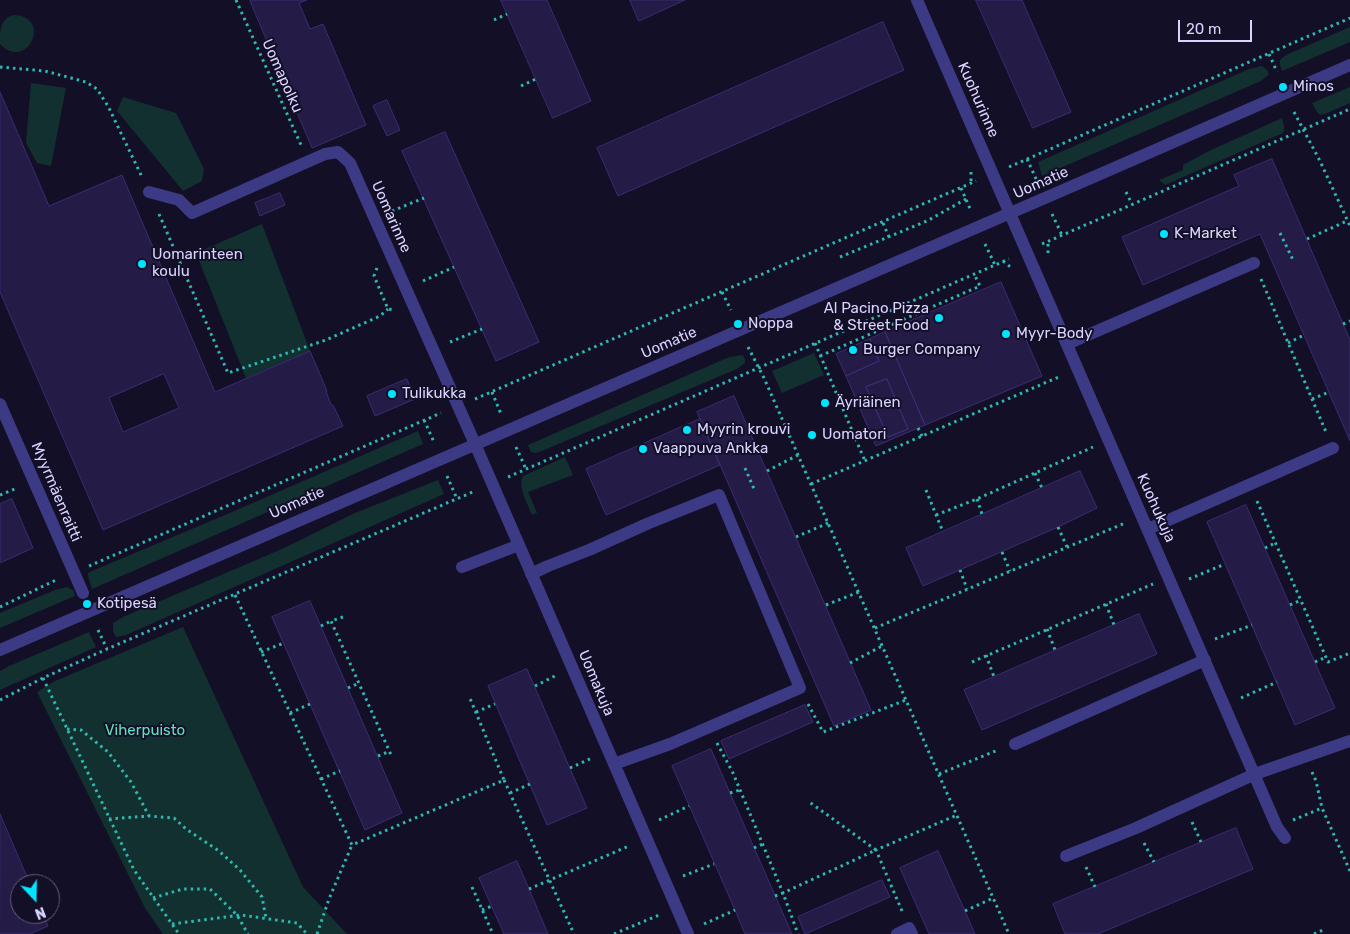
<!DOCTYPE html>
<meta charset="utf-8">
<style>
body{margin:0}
#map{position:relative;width:1350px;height:934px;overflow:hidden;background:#130f26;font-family:Rubik,sans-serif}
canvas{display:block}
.north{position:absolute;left:10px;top:874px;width:50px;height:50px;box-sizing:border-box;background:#130f26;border:1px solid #625e7d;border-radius:50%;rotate:159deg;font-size:14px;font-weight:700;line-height:20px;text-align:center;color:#d9d4ff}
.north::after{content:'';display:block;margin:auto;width:18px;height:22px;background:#00e5ff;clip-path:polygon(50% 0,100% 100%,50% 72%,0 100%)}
.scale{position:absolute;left:1178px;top:20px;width:74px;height:22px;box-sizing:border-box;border:2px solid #d9d4ff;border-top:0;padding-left:6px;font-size:15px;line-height:18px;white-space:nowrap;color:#d9d4ff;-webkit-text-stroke:4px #130f26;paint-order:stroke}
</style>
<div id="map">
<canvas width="1350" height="934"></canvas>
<div class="north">N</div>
<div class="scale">20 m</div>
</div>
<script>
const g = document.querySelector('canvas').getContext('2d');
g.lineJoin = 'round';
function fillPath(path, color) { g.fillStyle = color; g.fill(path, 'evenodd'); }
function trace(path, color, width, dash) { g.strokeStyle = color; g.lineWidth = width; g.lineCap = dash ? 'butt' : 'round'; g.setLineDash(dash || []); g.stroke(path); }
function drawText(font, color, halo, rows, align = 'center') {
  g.font = font + ' Rubik,sans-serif'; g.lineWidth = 4; g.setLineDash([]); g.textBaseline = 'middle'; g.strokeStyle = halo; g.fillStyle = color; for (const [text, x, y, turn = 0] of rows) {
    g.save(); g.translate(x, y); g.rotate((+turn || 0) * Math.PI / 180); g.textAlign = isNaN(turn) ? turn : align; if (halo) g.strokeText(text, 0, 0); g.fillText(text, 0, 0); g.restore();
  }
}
const green = new Path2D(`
 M13,15C54,16 27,73 0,44C0,29 0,20 13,15Z
 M1350,27V42L1282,71L1280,65V60L1286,55Z
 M1262,66L1267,70L1269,74L1261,81L1042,176L1038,162L1249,69Z
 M31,83L66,88L51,166L37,163L26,143Z
 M1350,87V103L1325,114L1320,115L1317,112L1312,103Z
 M123,97L176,113L204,169L202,181L183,191L117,111Z
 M1282,118C1284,124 1285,128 1283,133L1165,185L1159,180L1183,170V165L1209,151Z
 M262,224L310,351L246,378L196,253Z
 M814,353L824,375L782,393L772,371Z
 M743,355L745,360V363L737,369L544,450L536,453L531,452L528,445L729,357Z
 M418,431L423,444L92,589L88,576V573L92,571L232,512Z
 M565,457L573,475L528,492L537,513L532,515C528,504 517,487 523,476Z
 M438,480L444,494L126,635L116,637L113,631V623L123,617L282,549L355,513Z
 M67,587L74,591L75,596L0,628V613L55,590Z
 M183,627L303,887L347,934H163L145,908L37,692L55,681Z
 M89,632L96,647L0,690V671L9,666Z`);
const building = new Path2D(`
 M253,0H307L299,3L310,29L323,24L366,125L312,148L250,1Z
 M501,0H547L591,101L553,118Z
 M630,0H685L639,21Z
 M976,0H1022L1071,112L1033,128Z
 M883,22L904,70L618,196L597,148Z
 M0,92L49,206L122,175L215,392L310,351L327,391H326L331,405H333L343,426L103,530L0,292ZM164,374L179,408L123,432L109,398Z
 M387,100L400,130L387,136L373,106Z
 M445,132L539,342L496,361L402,151Z
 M1272,159L1350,340V441L1260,234L1143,285L1122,237L1239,186L1234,175Z
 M280,193L285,205L260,216L255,203Z
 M1001,282L1042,376L925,425L885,332Z
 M885,332L925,425L876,446L846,376L879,361L870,339ZM887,379L908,429L888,437L866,387Z
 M870,339L879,361L846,376L836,354Z
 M407,379L415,399L375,416L367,396Z
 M887,379L908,429L888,437L866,387Z
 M734,396L871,710L834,726L697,412Z
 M700,419L720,465L606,515L586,469Z
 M1080,471L1097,508L1058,527L923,586L906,548Z
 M12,499L33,548L0,563V504Z
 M1246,505L1335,708L1295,725L1207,522Z
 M310,601L402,813L365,830L272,617Z
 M1139,614L1157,654L982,730L964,690Z
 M527,669L587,808L547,825L488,686Z
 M805,705L813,722L729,759L721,741Z
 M711,749L730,793L792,934H745L735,910L672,766Z
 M0,814L30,884H20V914H43L48,926L30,934H0Z
 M1236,828L1253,869L1098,934H1065L1053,904Z
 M938,851L965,911L975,934H929L900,868Z
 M517,861L529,889L548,934H504L479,878Z
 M882,880L890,897L805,934L798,917Z`);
const path = new Path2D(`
 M236,0L301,145
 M494,20L507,14
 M1269,54L1277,72
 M0,67L45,71L86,82L97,89L108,106L142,177
 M521,86L536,79
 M1294,112L1320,161L1350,226
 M1027,159L1037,181
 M1009,167L1350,18
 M971,172V184
 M961,188L971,211
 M1126,192L1132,204
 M392,211L424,198
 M159,214L228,373L326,340L380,316L388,309
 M1052,214L1062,235
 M883,223L889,237
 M1280,233L1294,262
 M1307,239L1347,221
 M985,244L995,265
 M1042,244L1350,109
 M1048,253V241
 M840,257L927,221L966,199
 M1003,261L1013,269
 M377,268L374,276L388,309L395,310
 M1261,279L1326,432
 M423,281L454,267
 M722,292L731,310
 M1343,324L1350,321
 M450,342L482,329
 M815,343L865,461
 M1288,343L1304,335
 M748,347L764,378L798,455L1009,934
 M820,356L980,286L974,274
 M492,392L501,414
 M475,399L976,181
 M1312,399L1329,392
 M424,420L434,442
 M918,428L922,436
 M516,447L526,469
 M745,468L754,489
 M767,471L798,455
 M1035,473L1042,488
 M447,476L457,499
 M508,477L1009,259
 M811,484L1061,376
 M926,490L943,532
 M0,495L17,488
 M977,499L982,514
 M1257,501L1328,662L1350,653
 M936,515L977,499L1093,447
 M1058,527L1067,547
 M796,537L828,523
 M1265,548L1275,543
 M1002,552L1010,571
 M89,566L441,413
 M960,570L967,589
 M1189,579L1225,564
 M235,595L352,845L504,780L469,696
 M1106,604L1114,625
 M826,605L859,592
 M1290,605L1301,600
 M0,607L58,579
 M343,617L331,621L392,757
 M321,626L331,621
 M875,628L1125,523
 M1047,629L1055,650
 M98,630L107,649
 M1215,639L1252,625
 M261,652L284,643
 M986,655L994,677
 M972,662L1153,584
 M1315,662L1326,657
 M850,663L882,646
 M43,678L134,870L179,934
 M535,686L557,675
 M348,688L359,683
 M1241,698L1277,682
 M0,700L43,678L107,649L475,491
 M808,704L823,732L906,700
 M476,712L495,704
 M290,713L310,704
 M67,729L81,730L108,752L131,782L149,816
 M717,743L733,773L783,893L876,850L808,801
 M378,756L390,751
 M570,768L592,758
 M1312,772L1316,781L1322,808L1350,871
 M939,774L998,750
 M321,779L340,771
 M504,780L574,934
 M510,793L530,784
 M730,793L740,790
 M109,819L149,816L174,818L186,829L219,851L240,870L262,897L266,918
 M659,820L689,806
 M1293,820L1322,808
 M1192,822L1201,842
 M1144,843L1154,862
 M754,848L763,844
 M1086,867L1095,887
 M683,876L714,864
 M472,887L493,934
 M529,889L629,846
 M775,896L783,893L798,934
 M153,898L183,889H210L237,915L248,934
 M482,910L492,906
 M902,911L876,850L957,815
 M965,911L993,898
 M172,924L241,915L297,923L307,934
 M704,924L735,910
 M317,934L329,899L352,845
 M614,934L659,915
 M1314,934L1323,930`);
const minor = new Path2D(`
 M917,0L1277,827L1285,838
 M149,192L179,200L192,213L325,154L338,152L350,163L475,444L688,934
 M1067,344L1254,263
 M0,404L83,593
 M1148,529L1333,448
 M462,567L519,545
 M531,574L548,566L589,550L649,523L719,495L800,688L670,744L614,764
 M0,650C450,454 901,262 1350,65
 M1015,744L1205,660
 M1066,856L1136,828L1255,774L1350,741
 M897,934L909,928L912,934`);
const markers = [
 [1283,87,5,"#00e5ff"],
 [1164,234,5,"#00e5ff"],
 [142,264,5,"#00e5ff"],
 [939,318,5,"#00e5ff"],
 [738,324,5,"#00e5ff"],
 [1006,334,5,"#00e5ff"],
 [853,350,5,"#00e5ff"],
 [392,394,5,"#00e5ff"],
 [825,403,5,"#00e5ff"],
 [687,430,5,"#00e5ff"],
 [812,435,5,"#00e5ff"],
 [643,449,5,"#00e5ff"],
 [87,604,5,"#00e5ff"]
];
const streetNames = [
 ["Uomapolku",282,76,66],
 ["Kuohurinne",978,100,66],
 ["Uomatie",1041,183,-24],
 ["Uomarinne",391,217,66],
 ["Uomatie",669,343,-23],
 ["Myyrmäenraitti",56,492,67],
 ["Uomatie",297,503,-24],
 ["Kuohukuja",1156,508,66],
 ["Uomakuja",596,683,67]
];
const poiNames = [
 ["Minos",1293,87],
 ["K-Market",1174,234],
 ["Uomarinteen",152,255],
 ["koulu",152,272],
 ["Al Pacino Pizza",929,309,"right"],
 ["& Street Food",929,326,"right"],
 ["Noppa",748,324],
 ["Myyr-Body",1016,334],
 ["Burger Company",863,350],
 ["Tulikukka",402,394],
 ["Äyriäinen",835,403],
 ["Myyrin krouvi",697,430],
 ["Uomatori",822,435],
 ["Vaappuva Ankka",653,449],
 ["Kotipesä",97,604]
];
const parkNames = [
 ["Viherpuisto",145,731]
];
fillPath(green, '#12302f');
fillPath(building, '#241b47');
trace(building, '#3b2d73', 1);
trace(path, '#2fb8b0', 3, [2.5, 4]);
trace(minor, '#3d3a85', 12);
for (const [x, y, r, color] of markers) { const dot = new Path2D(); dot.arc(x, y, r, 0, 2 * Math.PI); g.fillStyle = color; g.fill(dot); trace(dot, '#130f26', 2); }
drawText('15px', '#d9d4ff', '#130f26', streetNames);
drawText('15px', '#d9d4ff', '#130f26', poiNames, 'left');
drawText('15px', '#5fe0c0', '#130f26', parkNames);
</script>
